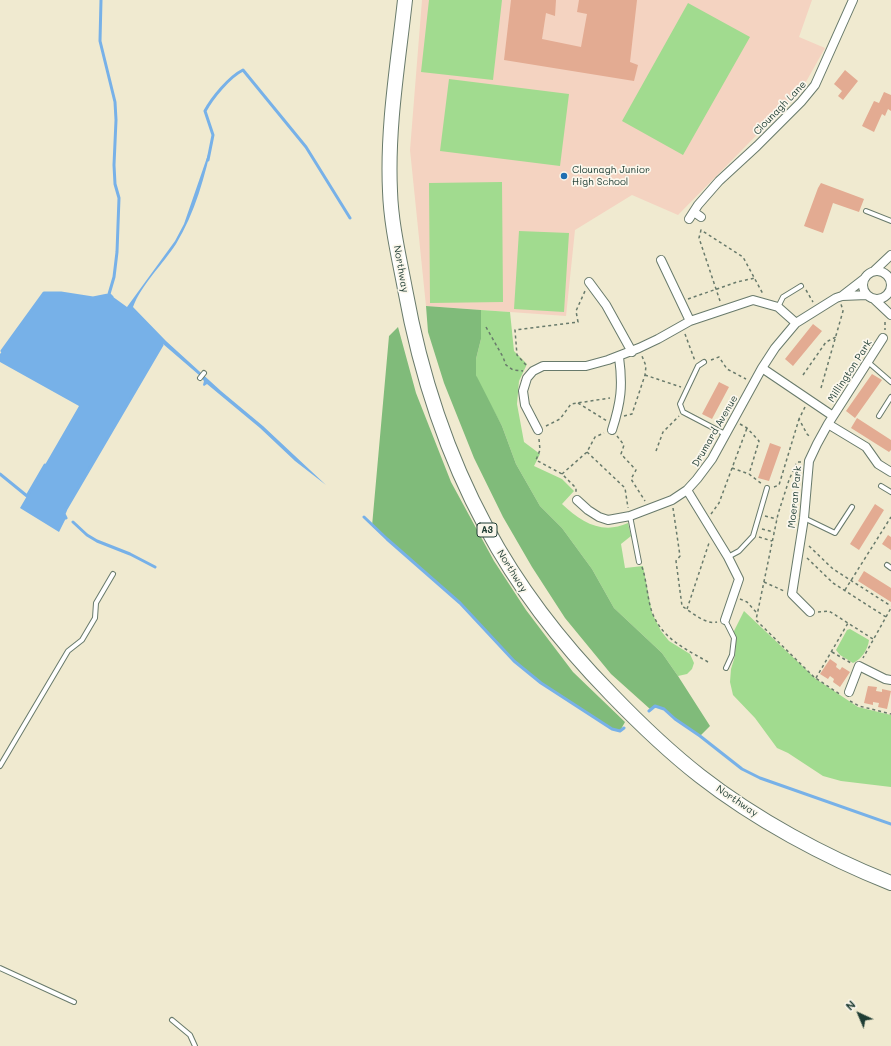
<!DOCTYPE html>
<style>
body{margin:0}
#map{position:relative;width:891px;height:1046px;overflow:hidden;background:#f0ead0;font-family:Mali,sans-serif}
canvas{display:block}
.north{position:absolute;left:839px;top:994px;width:40px;height:40px;-webkit-text-stroke:3px #fbf7ec;paint-order:stroke;rotate:316deg;font-size:11px;font-weight:700;line-height:16px;text-align:center;color:#1f3d34}
.north::after{content:'';display:block;margin:auto;width:14px;height:18px;background:#1f3d34;clip-path:polygon(50% 0,100% 100%,50% 72%,0 100%)}
</style>
<div id="map">
<canvas width="891" height="1046"></canvas>
<div class="north">N</div>
</div>
<script>
const g = document.querySelector('canvas').getContext('2d');
g.lineJoin = 'round';
function fillPath(path, color) { g.fillStyle = color; g.fill(path, 'evenodd'); }
function trace(path, color, width, dash) { g.strokeStyle = color; g.lineWidth = width; g.lineCap = dash ? 'butt' : 'round'; g.setLineDash(dash || []); g.stroke(path); }
function drawText(font, color, halo, rows, align = 'center') {
  g.font = font + ' Mali,sans-serif'; g.lineWidth = 3.5; g.setLineDash([]); g.textBaseline = 'middle'; g.strokeStyle = halo; g.fillStyle = color; for (const [text, x, y, turn = 0] of rows) {
    g.save(); g.translate(x, y); g.rotate((+turn || 0) * Math.PI / 180); g.textAlign = isNaN(turn) ? turn : align; if (halo) g.strokeText(text, 0, 0); g.fillText(text, 0, 0); g.restore();
  }
}
const built = new Path2D(`
 M422,0H812L799,37L825,48L802,89L678,215L632,195L575,230L566,316L426,306L410,150Z`);
const green = new Path2D(`
 M429,0H502L493,80L421,72Z
 M688,3L750,37L683,155L622,121Z
 M449,79L569,94L560,166L440,151Z
 M502,182L503,302L430,303L429,183Z
 M519,231L569,233L564,312L514,309Z
 M481,310L510,312L514,351L527,364L519,381L517,404L524,442L540,454L534,466L562,479L574,491L562,504C581,522 602,535 628,523L631,536L621,544L625,568L643,566L652,613L661,631L669,641L690,654L694,663L692,669L687,674L678,676L662,653L614,608L592,569L562,528L540,506L516,464L502,426L489,402L480,390L476,375V359L481,339Z
 M744,611L816,679L858,707L891,715V787L841,781L823,776L788,753L777,748L755,718L733,695L730,682L731,669L735,656L736,639L733,633Z
 M850,629L869,640C868,649 862,659 853,663L840,655L836,650L847,630Z`);
const forest = new Path2D(`
 M426,306L481,310V339L476,359V375L502,426L516,464L540,506L562,528L592,569L614,608L662,653L678,676L710,726L700,736L675,719L664,709L655,706L650,709L611,674L565,618L532,567L503,517L474,458L444,383L428,332Z
 M398,327L416,393L451,482L494,561L526,610L573,672L625,722L620,731L612,729L541,683L514,661L460,603L372,526L389,336Z`);
const water = new Path2D(`
 M213,140C205,176 195,213 176,244C163,264 141,285 133,307L166,341L221,391L263,426L326,485L295,461L260,428L207,384L204,386L203,385L204,381L199,375L163,344L66,509L64,514L66,518L59,532L20,508L79,406L0,362V354L44,293C50,293 55,293 61,293C76,294 96,302 109,294L127,307L175,241L184,224Z`);
const stream = new Path2D(`
 M101,0L100,41L115,102L116,120L114,165L115,184L119,198L117,252L114,277L109,294L112,297
 M208,160L213,135L205,111C212,98 229,77 243,70L306,147L350,218
 M2,351L44,293H61L93,298L108,295
 M0,474L27,496L45,465
 M364,517L387,539L460,603L514,661L541,683L612,729L620,731L624,728
 M66,518L64,514L66,509L162,345
 M73,522L87,535L97,541L130,554L155,567
 M649,711L655,706L664,709L675,719L700,736L742,769L760,778L891,824`);
const building = new Path2D(`
 M511,0H556L555,16L546,13L542,39L581,47L587,14L577,12L579,0H637L630,62L638,65L634,81L504,60Z
 M845,70L858,81L843,100L838,96L842,91L834,84Z
 M884,92L891,95V111L888,109L885,116L882,114L874,132L862,126L874,101L879,103Z
 M821,183L864,199L859,212L833,203L823,233L804,226L818,188Z
 M813,324L822,331L793,366L785,359Z
 M872,374L882,380L855,418L846,411Z
 M719,382L729,387L712,419L702,414Z
 M857,418L891,440V450L889,452L851,428Z
 M770,443L781,447L769,481L758,478Z
 M875,504L884,510L859,550L850,544Z
 M888,535L891,537V550L882,544Z
 M864,571L891,588V602L858,581Z
 M830,659L837,664L836,667L840,670L842,667L850,672L840,687L833,682L834,679L830,676L828,679L820,674Z
 M868,686L877,687L876,691L882,692V689L891,691L887,709L878,707L879,703L873,702V705L864,703Z`);
const path = new Path2D(`
 M806,290L813,302
 M688,299L737,282L755,278
 M720,301L699,238L701,230L743,257L763,294
 M885,322V330
 M486,327L503,357L506,365L513,370L523,371
 M685,334L695,361
 M711,360L719,357L727,369L746,379
 M526,365L517,355L515,330L578,322L576,311L585,291
 M645,375L681,387
 M803,375L826,342L836,337
 M821,388L843,311L841,304
 M578,403L607,421
 M805,407L799,419L807,434L811,438
 M624,416L632,414L645,375L646,366L642,356
 M740,424L747,428L759,441L749,474
 M546,426L560,419L571,404L610,398
 M617,436L624,445L621,454L636,470L631,479L645,501
 M539,439L540,450L536,460L562,474L576,488V492
 M656,451L663,432L679,416
 M587,452L625,488L628,508
 M801,462H797L789,480L778,514L756,620L814,677L841,695
 M732,468L749,474L762,484
 M562,474L587,452L595,437L604,433
 M774,487L779,485L799,419
 M673,508L680,556L676,561L682,606C691,612 706,625 717,622
 M711,514L719,503L747,428
 M765,516L777,519
 M762,529L774,532
 M759,537L772,541
 M809,546L833,569L891,606
 M807,558L833,583L886,617L863,658
 M642,567C647,581 647,598 652,612C662,639 686,649 708,662
 M764,582L784,591
 M845,590L891,517
 M740,599L747,602L757,613
 M687,609L709,543
 M818,612L829,611L873,639
 M886,617L891,608
 M832,652L851,663
 M816,678L848,623
 M850,701L859,706L891,714`);
const service = new Path2D(`
 M866,211L891,221
 M778,307L783,297L801,286
 M704,362L698,366L680,404L683,412L725,434
 M868,362L891,382
 M200,378L204,373
 M879,416L891,397
 M881,486L891,492
 M630,516L639,562
 M804,518L835,533L852,507
 M728,557L739,551L753,536L767,488
 M887,565L891,568
 M725,620L734,638L732,655L726,668
 M0,766L68,651L82,640L95,618L96,603L113,574
 M0,968L74,1002
 M172,1020L190,1035L195,1046`);
const minor = new Path2D(`
 M694,212L701,217
 M689,219L698,205L719,181L757,146L801,102L815,85L853,0
 M661,260L690,321
 M874,271L891,255
 M863 285a14 14 0 1 1 28 0a14 14 0 1 1-28 0Z
 M589,282L606,305L632,352
 M842,296L864,279
 M874,299L891,315
 M762,368L833,416
 M828,424L866,447L878,464L891,472
 M538,430L525,405L523,391L527,378L533,371L543,366H586L608,360L639,348L658,339L690,321L753,300L778,307L796,323
 M612,430C621,402 623,386 619,357
 M687,490L728,557L739,579L725,620
 M577,500L588,510L599,517L608,520L630,516L672,500L687,490L697,479L712,459L762,368L775,348L796,323L836,298L842,296L867,295
 M810,612L792,594L804,518L809,461L817,444L828,424L883,338
 M849,692L859,666L885,679L891,680`);
const trunk = new Path2D(`
 M405,0C398,64 387,127 390,191C391,224 399,257 405,289C420,372 446,453 486,527C519,589 562,644 611,694C639,723 668,751 700,776C755,819 825,857 891,883`);
const markers = [
 [564,176,4,"#1f6fb2"]
];
const shields = [
 [487,530,20]
];
const shieldNames = [
 ["A3",487,530]
];
const streetNames = [
 ["Clounagh Lane",780,108,-46],
 ["Northway",401,269,80],
 ["Millington Park",850,371,-57],
 ["Drumard Avenue",715,431,-60],
 ["Moeran Park",795,497,-84],
 ["Northway",512,571,58],
 ["Northway",737,801,34]
];
const poiNames = [
 ["Clounagh Junior",572,170],
 ["High School",572,182]
];
fillPath(built, '#f4d3c1');
fillPath(green, '#a1db8f');
fillPath(forest, '#80bb7a');
fillPath(water, '#77b1e8');
trace(stream, '#77b1e8', 3);
fillPath(building, '#e3ab92');
trace(service, '#687a6b', 6);
trace(minor, '#687a6b', 10);
trace(trunk, '#687a6b', 16);
trace(path, '#687a6b', 1.5, [3, 3]);
trace(service, '#fff', 4);
trace(minor, '#fff', 8);
trace(trunk, '#fff', 14);
for (const [x, y, r, color] of markers) { const dot = new Path2D(); dot.arc(x, y, r, 0, 2 * Math.PI); g.fillStyle = color; g.fill(dot); trace(dot, '#fbf7ec', 1.5); }
for (const [x, y, w] of shields) { const box = new Path2D(); box.roundRect(x - w / 2, y - 7, w, 14, 3); g.fillStyle = '#fbf7ec'; g.fill(box); trace(box, '#1f3d34', 1); }
drawText('bold 9px', '#1f3d34', null, shieldNames);
drawText('10px', '#1f3d34', '#fbf7ec', streetNames);
drawText('10px', '#1f3d34', '#fbf7ec', poiNames, 'left');
</script>
